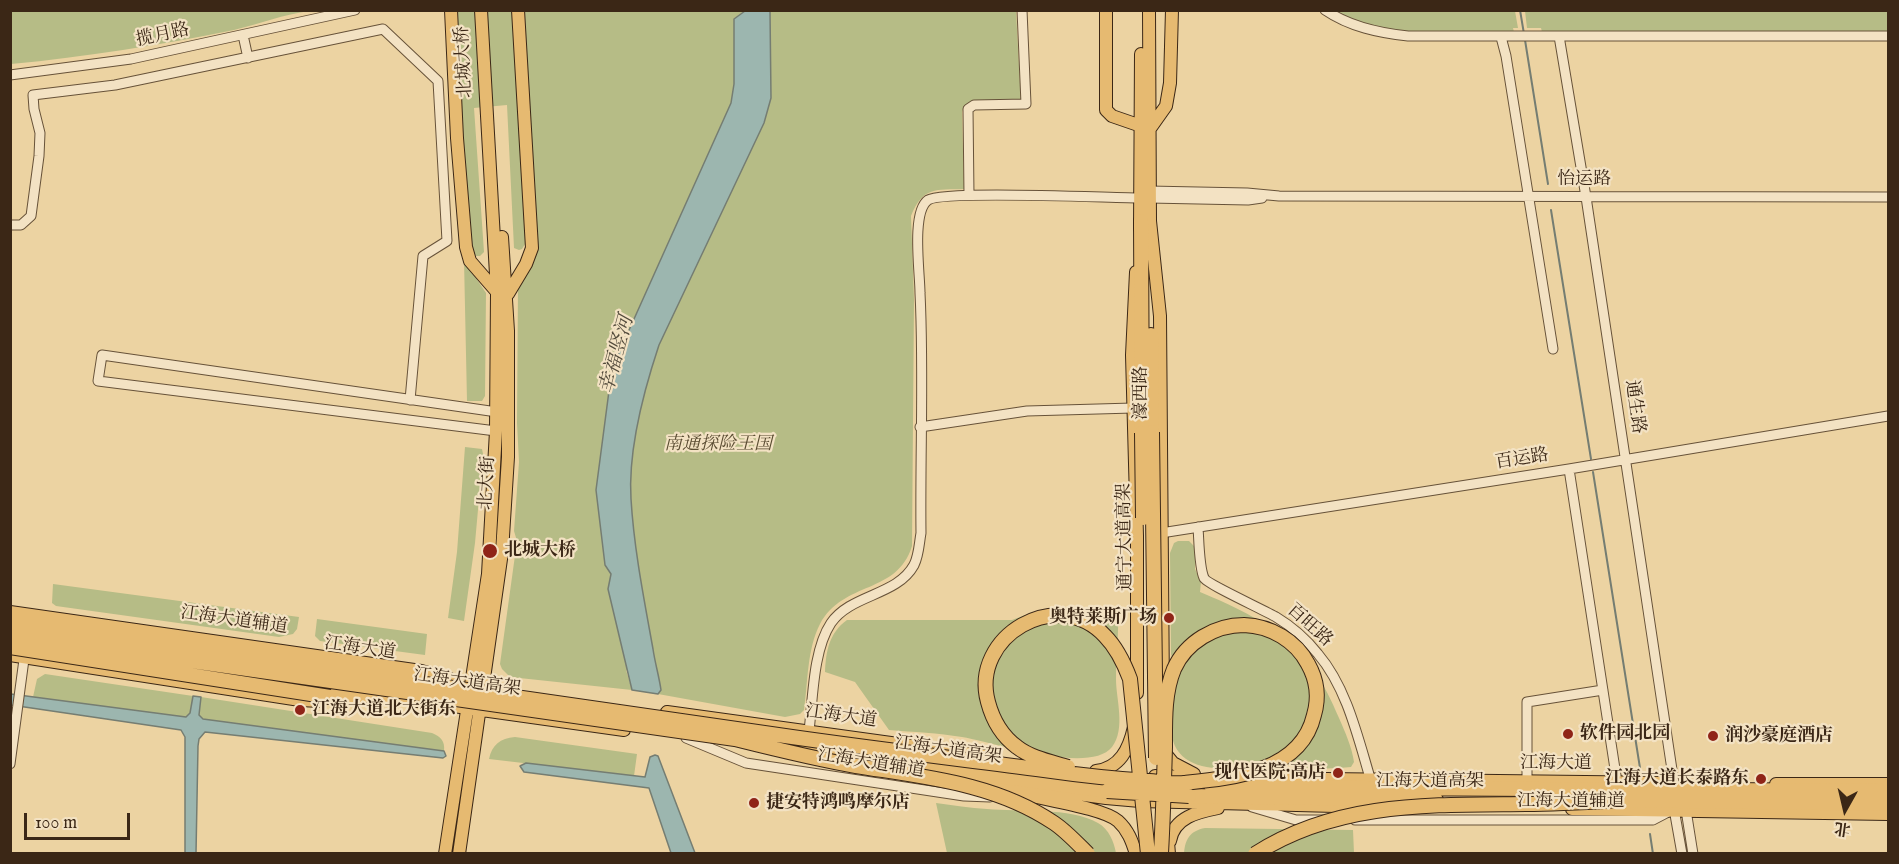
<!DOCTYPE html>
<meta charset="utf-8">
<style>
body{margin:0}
#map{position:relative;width:1899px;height:864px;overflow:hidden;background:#ecd3a2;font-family:"IM FELL English","Noto Serif SC",serif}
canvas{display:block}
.frame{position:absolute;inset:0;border:12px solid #3b2716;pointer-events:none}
.north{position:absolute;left:1815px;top:780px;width:60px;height:60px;-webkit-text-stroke:4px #f3e2c3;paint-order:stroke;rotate:188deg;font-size:16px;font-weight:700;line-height:24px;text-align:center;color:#3b2716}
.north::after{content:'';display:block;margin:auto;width:21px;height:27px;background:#3b2716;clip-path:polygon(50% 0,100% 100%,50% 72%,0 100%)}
.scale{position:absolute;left:24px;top:813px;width:106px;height:27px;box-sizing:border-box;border:3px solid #3b2716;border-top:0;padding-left:8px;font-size:18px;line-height:21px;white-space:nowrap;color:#3b2716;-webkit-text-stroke:4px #f3e2c3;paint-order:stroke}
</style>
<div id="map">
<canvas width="1899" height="864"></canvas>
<div class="frame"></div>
<div class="north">北</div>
<div class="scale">100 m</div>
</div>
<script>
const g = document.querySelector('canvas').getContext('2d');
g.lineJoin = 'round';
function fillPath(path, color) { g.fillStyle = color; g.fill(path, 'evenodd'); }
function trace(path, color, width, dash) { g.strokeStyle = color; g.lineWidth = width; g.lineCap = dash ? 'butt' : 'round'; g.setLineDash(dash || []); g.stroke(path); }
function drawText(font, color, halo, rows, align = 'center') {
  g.font = font + ' "IM FELL English","Noto Serif SC",serif'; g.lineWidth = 4.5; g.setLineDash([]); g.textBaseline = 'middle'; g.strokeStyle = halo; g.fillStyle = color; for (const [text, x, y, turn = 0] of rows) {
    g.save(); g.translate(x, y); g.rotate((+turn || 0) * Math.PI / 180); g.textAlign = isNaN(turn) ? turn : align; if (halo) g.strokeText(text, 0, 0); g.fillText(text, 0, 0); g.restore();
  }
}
const green = new Path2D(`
 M11,10H310V11C284,14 259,24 234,30C160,45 86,57 11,64Z
 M455,11H512L527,241L522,249L519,250L514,248L507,105L474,108L484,252L480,256H476L471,251Z
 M522,11H1016L1021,101L974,102L964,106L962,112L964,189C936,190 923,186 911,216L914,299L912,546C897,595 844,580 820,624C807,649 808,682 804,710L800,714L785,717L658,694L660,692L626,670L632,690L510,677L502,669L500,664L517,541L514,531L519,462L517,423L518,286L531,262Z
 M1333,11H1515L1518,28H1513L1514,32C1452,33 1388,41 1333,11Z
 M1525,11H1888V31L1542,32L1541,28H1527Z
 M464,260L486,293L485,396L482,401H467Z
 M465,447L482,449L483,454L475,543L464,621L448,618L457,552Z
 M1178,541H1189L1196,548L1195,569L1201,582L1200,592C1270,621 1310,646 1339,718C1345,732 1352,747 1354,762L1351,767C1334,769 1299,770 1284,763C1249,767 1175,784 1171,730C1169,708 1172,684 1173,661L1171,654L1170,553L1174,543Z
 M53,584L299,617L297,629L293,634L279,637L56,606L52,603Z
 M1118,611C1119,634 1116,656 1116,679C1116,699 1126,729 1112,747C1090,775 993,742 962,737C938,733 914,732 889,730L855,682L825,672C826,651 829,633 847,620H1012L1025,615Z
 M317,619L427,634L425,655L320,641L315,636Z
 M45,674L193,696L190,713L186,717L33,697L37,679Z
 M201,697L432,733C441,737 445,741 444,751L202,719L199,715Z
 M515,737L637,754L634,776L489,759C492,745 500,738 515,737Z
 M936,803C953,805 970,808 987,809C1018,812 1071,807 1098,823C1109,829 1114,842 1116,853H947Z
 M1205,828L1353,830L1354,853L1184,854C1185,839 1190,831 1205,828Z`);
const water = new Path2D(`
 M745,11H770L771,98L764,123L659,345C644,390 628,451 631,499C634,549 644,599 653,649C655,663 659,676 661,690L658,694L632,690L608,589L611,574L605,565L596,490L612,368L731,103L734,84V19Z
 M11,694L186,717L190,713L193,696L201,697L199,715L203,719L444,751L446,756L443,758L205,732L199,739L198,746L196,853H185V737L181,730L11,705Z
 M655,755L658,756L695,853H671L649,788L524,772L520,766L526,763L645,777L650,757Z`);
const stream = new Path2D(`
 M1520,10L1524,34
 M1525,40L1548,184
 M1551,210L1591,459
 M1593,472L1640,768
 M1650,834L1653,854`);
const minor = new Path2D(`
 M1325,10C1350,27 1379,33 1408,36H1888
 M243,35L248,58
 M1559,36L1586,197L1674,783
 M1501,37L1506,56L1553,349
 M10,75L131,59L355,10
 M1149,191L1247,193L1279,196L1888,197
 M969,195L968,109L974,105L1026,104L1022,10
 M1149,198L1248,200L1262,198
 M10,225H21L31,216L39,156L40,133L34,109L33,95L115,85L383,29L438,81L447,241L423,256L410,400
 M920,427L1027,411L1133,408
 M496,431L98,381L102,355L497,412
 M1569,469L1617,782
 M1198,527C1199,540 1199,567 1204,578C1207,584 1264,610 1276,617C1291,626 1307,640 1318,654C1347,688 1358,738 1371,781
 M1161,533L1569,469L1888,416
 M809,731C813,698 813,650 831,623C851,594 897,596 914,565C919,555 919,544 921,533C920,453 924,372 920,293C920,273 911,212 928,200C944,190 1110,198 1141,198
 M686,738L746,763L964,796L990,797
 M10,764L25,652
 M1527,782V702L1603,690
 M1252,807L1296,820H1323
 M1686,810L1693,854
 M1355,820H1653L1674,809L1682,854`);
const major = new Path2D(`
 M451,10L457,138L466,247L470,261L497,292
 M1106,10V110L1112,116L1141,126
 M1149,10L1150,221L1160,316L1163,696
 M1149,130L1166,106L1170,83L1172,10
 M1140,228L1141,54
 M1136,272L1132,355L1137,536V693
 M508,294L526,264L532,248L518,10
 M10,655L300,700L320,701
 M246,677L351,692
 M368,694L624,730
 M667,712L992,757
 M1164,752L1173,763L1194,774
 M1096,771C1120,768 1129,749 1134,727
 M950,776L1106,798L1140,801L1375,807
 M1155,776L1194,777
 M1239,778L1671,783
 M1776,784H1888
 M1013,791C1037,799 1102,807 1118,821C1128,830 1132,841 1136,854
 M1572,809L1888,814
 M1167,830L1169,854
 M1170,841C1174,817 1198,812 1218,808
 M445,854L488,574L496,431L497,292L481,10
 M459,854L502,552L508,457V331L502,237`);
const highway = new Path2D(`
 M1141,221L1142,433
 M1151,335L1152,432
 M421,672L450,680
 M330,697L378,695
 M793,748L1107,791
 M1210,784L1367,788L1888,791
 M1189,796L1436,800
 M1608,800L1888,804`);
const highwayBridge = new Path2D(`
 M1152,432L1156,758
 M1142,433L1143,518
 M10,613L421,672
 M10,624C271,661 532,698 792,737C876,749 960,759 1044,770C1079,775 1114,779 1149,781C1161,782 1173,784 1184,783C1233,778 1301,772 1314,715C1319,698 1317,680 1308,664C1296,641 1271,626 1244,625C1215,625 1186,642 1174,669C1164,693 1165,722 1165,747C1164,783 1163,818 1161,853
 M10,635L735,739C775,749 815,759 856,766C924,777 995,783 1054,823C1066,831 1077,843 1088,854
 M10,647L330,697
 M1068,767C1052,762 1031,758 1017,747C1002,736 993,721 988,702C970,636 1058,585 1105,636C1117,648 1124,663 1130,679L1148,854
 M1107,791L1189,796
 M1255,854C1338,801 1432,805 1526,804C1557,804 1587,802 1618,800`);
const markers = [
 [490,551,8,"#8f2418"],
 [1169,618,6,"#8f2418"],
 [300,710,6,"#8f2418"],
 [1568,734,6,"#8f2418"],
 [1713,736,6,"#8f2418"],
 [1338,773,6,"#8f2418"],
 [1761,779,6,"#8f2418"],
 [754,803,6,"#8f2418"]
];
const streetNames = [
 ["揽月路",163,36,-12],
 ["北城大桥",465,62,-93],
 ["怡运路",1584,180],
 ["濠西路",1142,393,-90],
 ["通生路",1634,407,82],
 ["百运路",1522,460,-9],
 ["北大街",488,483,-87],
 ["通宁大道高架",1126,537,-91],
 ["江海大道辅道",234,621,8],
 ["百旺路",1309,626,42],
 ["江海大道",360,649,8],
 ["江海大道高架",467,683,8],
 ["江海大道",841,717,8],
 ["江海大道高架",948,751,8],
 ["江海大道辅道",871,764,9],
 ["江海大道",1556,764],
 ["江海大道高架",1430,782],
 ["江海大道辅道",1571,802]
];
const parkNames = [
 ["南通探险王国",718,445]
];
const poiNames = [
 ["北城大桥",504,551],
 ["奥特莱斯广场",1157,618,"right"],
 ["江海大道北大街东",312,710],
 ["软件园北园",1580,734],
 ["润沙豪庭酒店",1725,736],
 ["现代医院·高店",1326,773,"right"],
 ["江海大道长泰路东",1749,779,"right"],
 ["捷安特鸿鸣摩尔店",766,803]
];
const waterNames = [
 ["幸福竖河",618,355,-75]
];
fillPath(green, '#b6bc86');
fillPath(water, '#9cb6af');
trace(water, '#757d72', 1.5);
trace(stream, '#757d72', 2);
trace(minor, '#675239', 11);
trace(major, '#3b2716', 14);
trace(highway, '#3b2716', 16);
trace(minor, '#f3e2c3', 9);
trace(major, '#e6ba71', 12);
trace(highway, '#e6ba71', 14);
trace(highwayBridge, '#3b2716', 16, []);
trace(highwayBridge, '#e6ba71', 14);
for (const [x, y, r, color] of markers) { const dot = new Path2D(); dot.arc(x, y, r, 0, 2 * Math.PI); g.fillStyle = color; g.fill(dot); trace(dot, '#f3e2c3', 2); }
drawText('18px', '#3b2716', '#f3e2c3', streetNames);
drawText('italic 18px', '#5a4c32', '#f3e2c3', parkNames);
drawText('bold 18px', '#3b2716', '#f3e2c3', poiNames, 'left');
drawText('italic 20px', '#534b3c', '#f3e2c3', waterNames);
</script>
